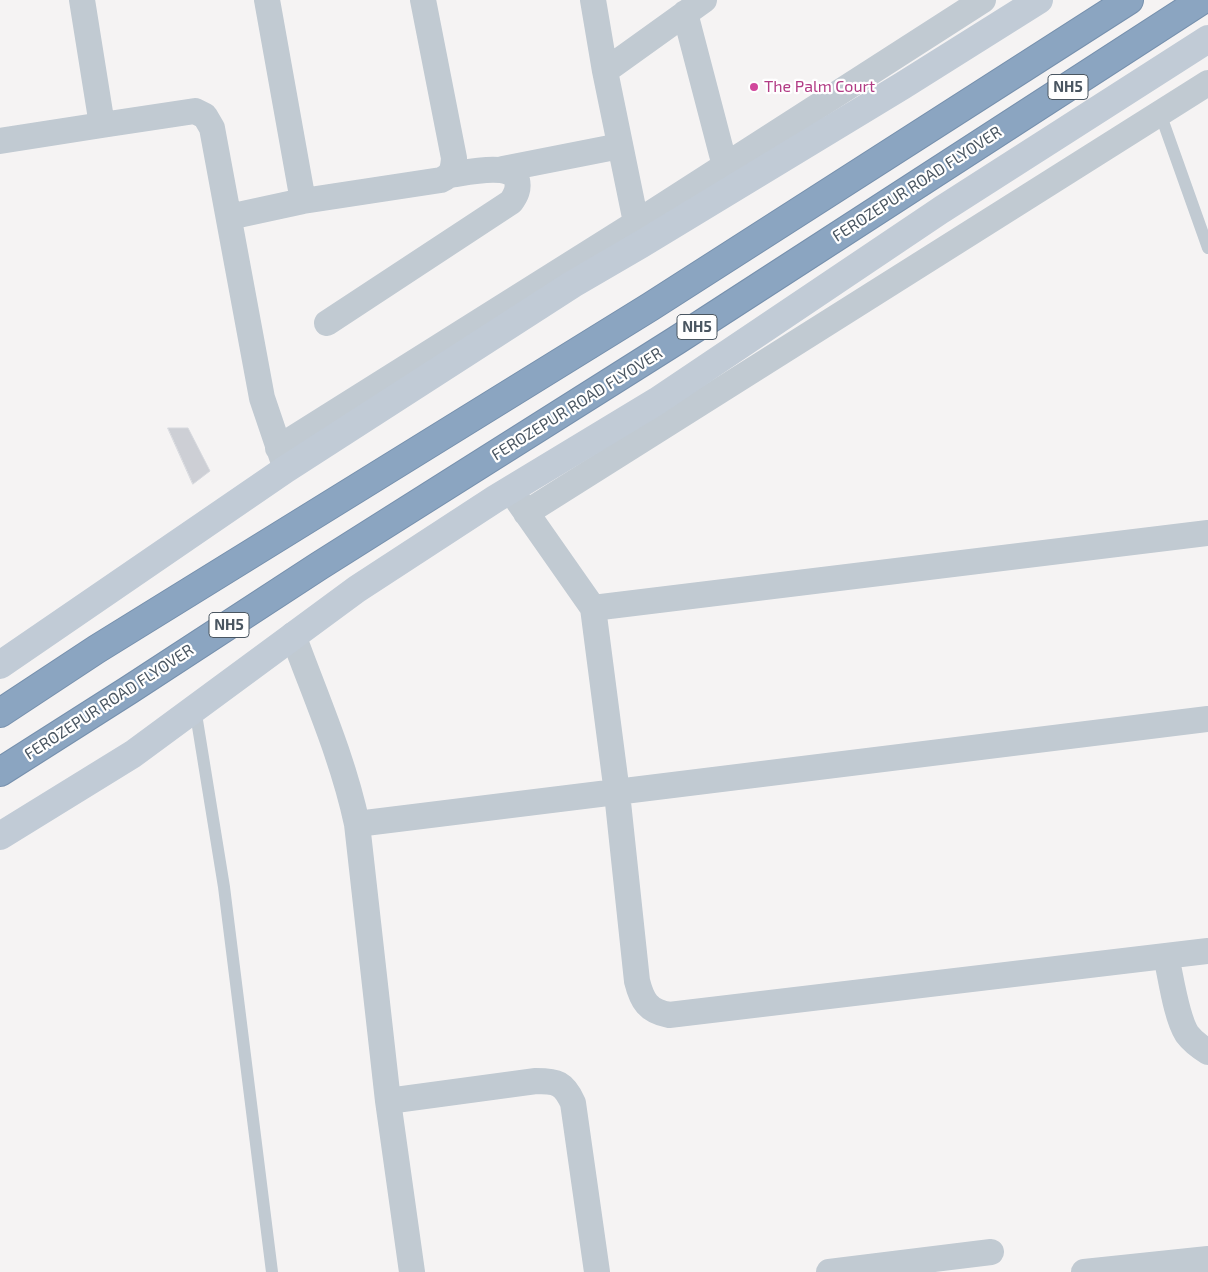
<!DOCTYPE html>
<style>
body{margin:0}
canvas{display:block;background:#f5f3f3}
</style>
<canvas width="1208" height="1272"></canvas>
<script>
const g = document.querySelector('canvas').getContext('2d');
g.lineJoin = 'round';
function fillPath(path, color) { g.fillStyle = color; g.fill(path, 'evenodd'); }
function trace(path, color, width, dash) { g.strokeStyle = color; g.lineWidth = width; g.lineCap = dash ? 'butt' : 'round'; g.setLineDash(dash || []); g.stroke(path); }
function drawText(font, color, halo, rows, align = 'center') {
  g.font = font + ' "Exo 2",sans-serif'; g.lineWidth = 4.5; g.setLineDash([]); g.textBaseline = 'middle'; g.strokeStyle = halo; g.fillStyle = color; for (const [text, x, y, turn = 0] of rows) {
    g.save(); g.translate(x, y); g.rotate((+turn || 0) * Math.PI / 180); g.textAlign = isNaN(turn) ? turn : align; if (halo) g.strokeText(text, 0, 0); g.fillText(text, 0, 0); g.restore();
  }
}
const building = new Path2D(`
 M168,428H188L210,471L193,484Z`);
const lane = new Path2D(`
 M1160,113L1208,248
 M195,708L224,887L272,1272`);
const street = new Path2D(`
 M82,0L102,125L195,111L205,116L212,128L262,398L284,463
 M267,0L303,201
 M593,0L605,71L639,237
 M685,13L725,166
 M605,71L704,0
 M0,141L102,125
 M503,169L620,146
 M229,217L303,201L441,180C452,175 453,170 454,158L423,0
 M327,323L511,202C516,195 519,189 517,180C512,162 465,173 450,175
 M278,448L636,223L983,0
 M516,498L593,608
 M526,513L1208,83
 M1208,533L593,608L617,793L637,981C642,1001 648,1011 669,1015L1208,951
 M293,635C316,698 343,758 357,824L388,1101L412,1272
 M357,824L1208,719
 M1166,956C1171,977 1176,1017 1187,1034C1193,1042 1200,1047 1208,1052
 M388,1101L536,1081C557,1081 564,1083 573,1103L597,1272
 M829,1272L991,1252
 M1084,1272L1208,1259`);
const secondary = new Path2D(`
 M0,665L286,469L573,284L640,245L902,86L1039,0
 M0,836L133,754L357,589L495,499L657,401L941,210L1208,39`);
const highway = new Path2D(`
 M0,713L97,649L650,307L1129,0
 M0,772L129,690L319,566L677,340L1202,0`);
const markers = [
 [754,87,5,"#d1479c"]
];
const shields = [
 [1068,87,40],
 [697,327,40],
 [229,625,40]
];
const shieldNames = [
 ["NH5",1068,87],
 ["NH5",697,327],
 ["NH5",229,625]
];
const hotelNames = [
 ["The Palm Court",764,87]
];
const streetNames = [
 ["FEROZEPUR ROAD FLYOVER",917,184,-33],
 ["FEROZEPUR ROAD FLYOVER",577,404,-32],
 ["FEROZEPUR ROAD FLYOVER",109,702,-33]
];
fillPath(building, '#cdcfd5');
trace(building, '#d7d9de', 1);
trace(highway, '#7690ad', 30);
trace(lane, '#c1cad2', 12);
trace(street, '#c1cad2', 26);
trace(secondary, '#c1cbd6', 28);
trace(highway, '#8ba5c1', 28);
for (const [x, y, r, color] of markers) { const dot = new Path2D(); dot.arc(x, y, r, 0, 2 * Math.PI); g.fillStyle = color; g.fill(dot); trace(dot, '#fff', 2); }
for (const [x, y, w] of shields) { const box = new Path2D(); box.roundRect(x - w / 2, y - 12.5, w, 25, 4); g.fillStyle = '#fff'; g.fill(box); trace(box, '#4a5661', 1); }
drawText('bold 15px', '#4a5661', null, shieldNames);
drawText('16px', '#b23c85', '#fff', hotelNames, 'left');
drawText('16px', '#4a5661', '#fff', streetNames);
</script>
